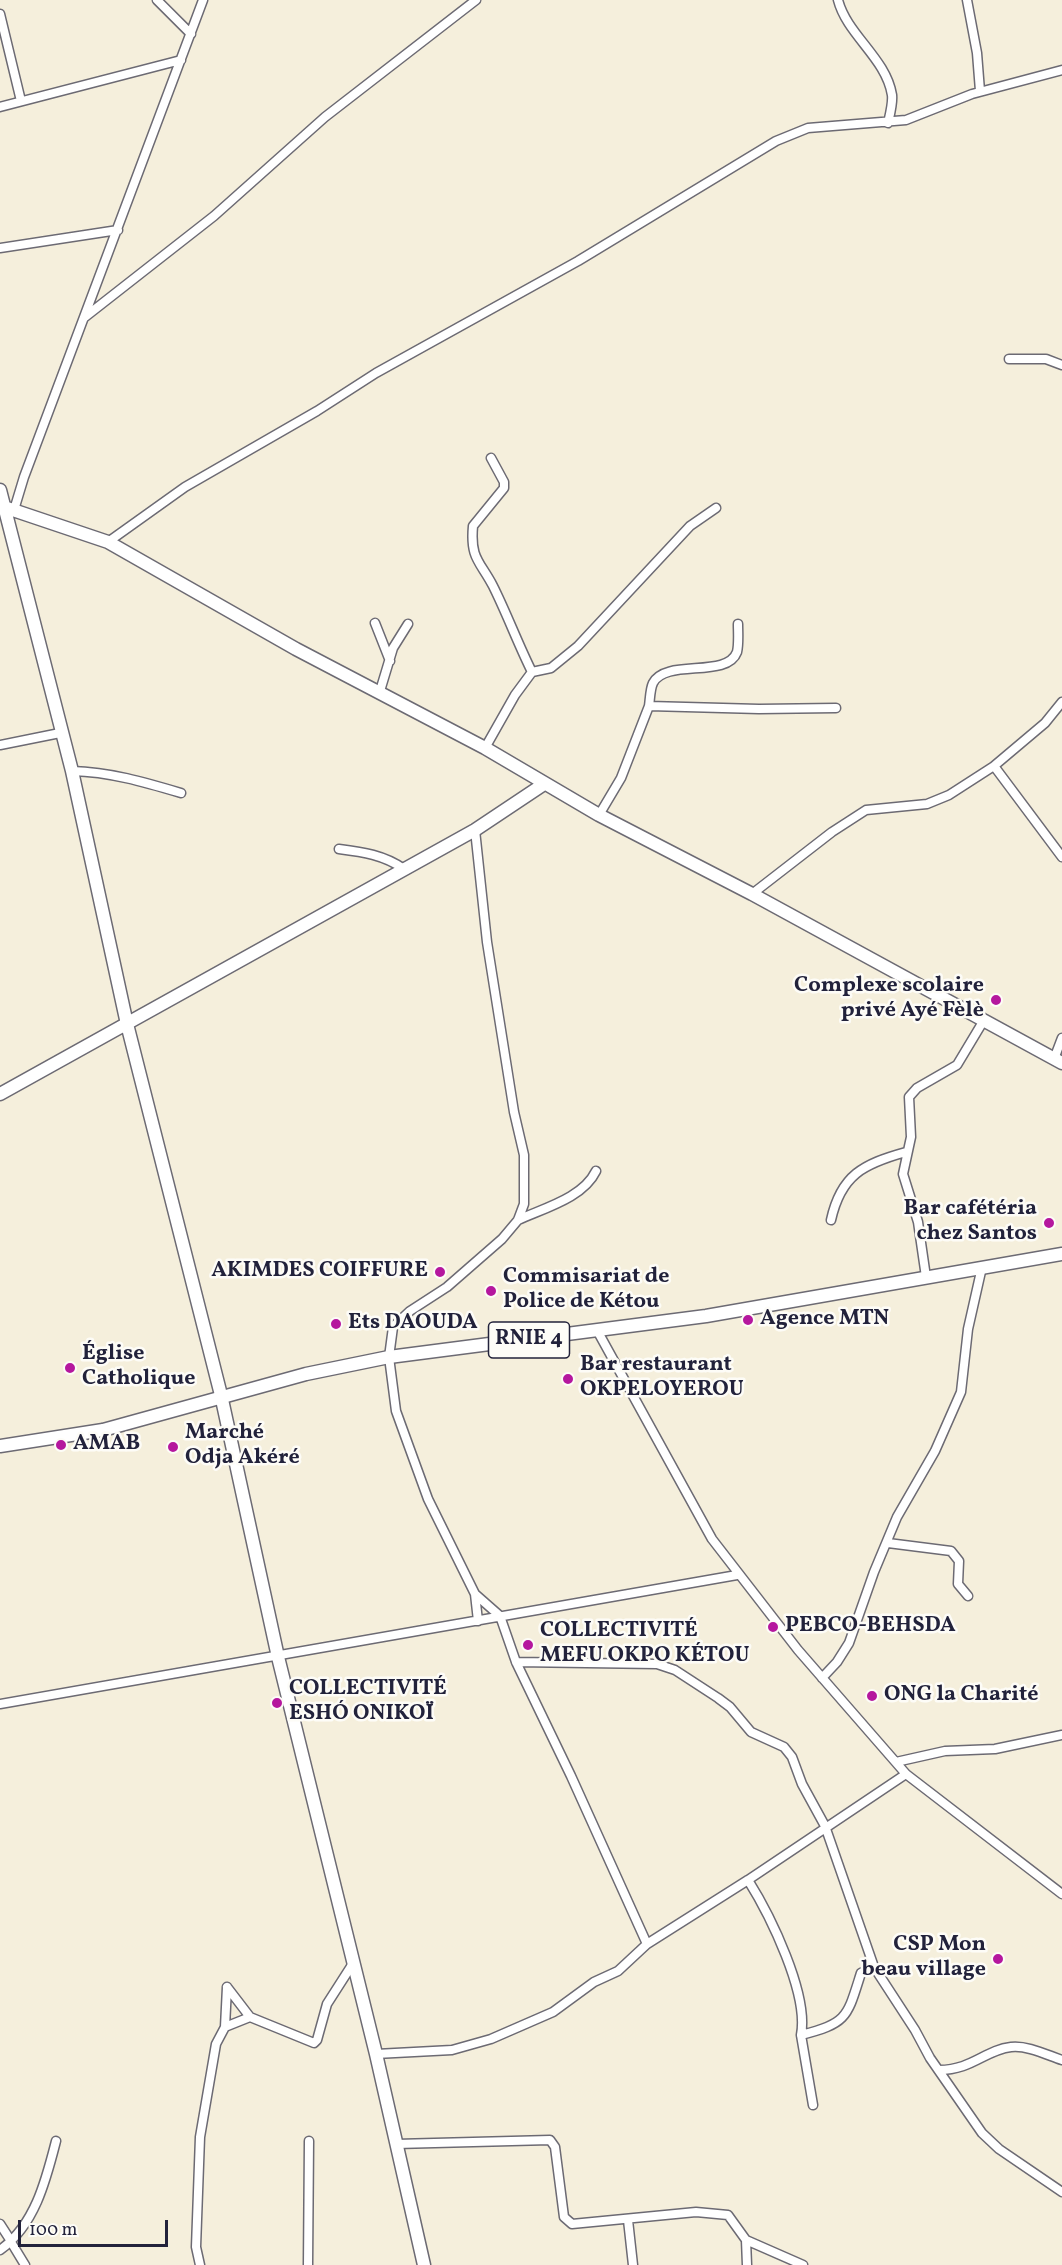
<!DOCTYPE html>
<meta charset="utf-8">
<style>
body{margin:0}
#map{position:relative;width:1062px;height:2265px;overflow:hidden;background:#f5efdc;font-family:Vollkorn,serif}
canvas{display:block}
.scale{position:absolute;left:18px;top:2220px;width:150px;height:27px;box-sizing:border-box;border:3px solid #22223b;border-top:0;padding-left:8px;font-size:18px;line-height:21px;white-space:nowrap;color:#22223b;-webkit-text-stroke:4px #fdfcf7;paint-order:stroke}
</style>
<div id="map">
<canvas width="1062" height="2265"></canvas>
<div class="scale">100 m</div>
</div>
<script>
const g = document.querySelector('canvas').getContext('2d');
g.lineJoin = 'round';
function trace(path, color, width, dash) { g.strokeStyle = color; g.lineWidth = width; g.lineCap = dash ? 'butt' : 'round'; g.setLineDash(dash || []); g.stroke(path); }
function drawText(font, color, halo, rows, align = 'center') {
  g.font = font + ' Vollkorn,serif'; g.lineWidth = 5; g.setLineDash([]); g.textBaseline = 'middle'; g.strokeStyle = halo; g.fillStyle = color; for (const [text, x, y, turn = 0] of rows) {
    g.save(); g.translate(x, y); g.rotate((+turn || 0) * Math.PI / 180); g.textAlign = isNaN(turn) ? turn : align; if (halo) g.strokeText(text, 0, 0); g.fillText(text, 0, 0); g.restore();
  }
}
const street = new Path2D(`
 M157,0L191,34
 M838,0C847,35 886,58 892,95C893,103 890,114 888,123
 M967,0L977,53L980,91
 M0,14L21,101
 M0,107L181,60
 M0,248L118,230
 M85,317L214,216L325,117L476,0
 M1009,359H1046L1062,365
 M491,458L504,482V488L473,526C470,559 480,561 493,586C507,614 518,644 532,672
 M14,510L24,477L203,0
 M108,542L185,487L317,411L376,373L578,261L776,141L808,128L906,120L972,94L1062,70
 M375,623L390,661
 M380,691L393,648L408,624
 M649,706C650,700 650,689 653,683C666,658 727,679 737,652C739,644 738,632 738,624
 M0,745L60,733
 M485,748L515,695L532,672L551,668L578,646L690,526L716,508
 M994,766L1045,723L1062,702
 M72,771C110,772 144,782 181,793
 M599,815L621,778L649,706L759,709L836,708
 M475,830L487,942L514,1112L524,1155V1204L518,1220L502,1239L447,1287L410,1311L393,1327L389,1357L396,1411L428,1499L475,1594L500,1616L516,1662L571,1776L647,1944
 M339,849C363,852 384,855 404,869
 M752,894L832,832L866,810L927,804L949,795L994,766L1062,857
 M1054,1059L1062,1038
 M518,1220C544,1208 583,1198 596,1171
 M831,1220C841,1175 863,1164 906,1152
 M926,1277L918,1222L903,1174L911,1137L909,1097L917,1088L957,1065L984,1020
 M598,1332L712,1539L798,1650L906,1774L1062,1894
 M888,1543L951,1551L959,1561L958,1584L968,1596
 M475,1594L478,1621
 M516,1662L657,1664L675,1670L718,1698L730,1707L751,1732L784,1747L792,1757L802,1784L825,1826L874,1967L915,2030L930,2058L982,2133L999,2149L1062,2192
 M822,1678L837,1662L849,1643L874,1572L897,1517L935,1451L961,1392L968,1329L982,1267
 M0,1704L737,1575
 M896,1762L945,1751L995,1749L1062,1735
 M748,1880C770,1915 809,1994 801,2035
 M227,1987L250,2017
 M225,2027L227,1987
 M376,2054L452,2050L491,2039L553,2012L594,1982L618,1971L647,1944L748,1880L906,1774
 M939,2070C972,2070 985,2050 1011,2047C1027,2045 1047,2055 1062,2060
 M813,2105L801,2035C848,2023 847,2017 861,1973L874,1967
 M396,2144L550,2140L555,2147L564,2217L572,2224L696,2212L728,2215L746,2240L803,2265
 M628,2220L633,2265
 M0,2224L9,2238
 M746,2240L747,2265
 M11,2242L25,2265
 M0,2250C35,2225 46,2180 56,2141
 M200,2265L196,2247L200,2137L216,2044L225,2027L250,2017L314,2043L317,2040L327,2004L352,1965
 M308,2265L309,2141`);
const secondary = new Path2D(`
 M0,490L72,771L127,1024L221,1395L278,1657L376,2054L424,2265
 M4,507L108,542L296,649L485,748L599,815L752,894L1062,1063
 M0,1094L475,830L544,784`);
const primary = new Path2D(`
 M0,1446L103,1430L306,1374L389,1357L706,1316L1062,1254`);
const markers = [
 [996,1000,6,"#b5179e"],
 [1049,1223,6,"#b5179e"],
 [440,1272,6,"#b5179e"],
 [491,1291,6,"#b5179e"],
 [748,1320,6,"#b5179e"],
 [336,1324,6,"#b5179e"],
 [70,1368,6,"#b5179e"],
 [568,1379,6,"#b5179e"],
 [61,1445,6,"#b5179e"],
 [173,1447,6,"#b5179e"],
 [773,1627,6,"#b5179e"],
 [528,1645,6,"#b5179e"],
 [872,1696,6,"#b5179e"],
 [277,1703,6,"#b5179e"],
 [998,1959,6,"#b5179e"]
];
const shields = [
 [529,1340,81]
];
const shieldNames = [
 ["RNIE 4",529,1340]
];
const poiNames = [
 ["Complexe scolaire",984,987,"right"],
 ["privé Ayé Fèlè",984,1012,"right"],
 ["Bar cafétéria",1037,1210,"right"],
 ["chez Santos",1037,1235,"right"],
 ["AKIMDES COIFFURE",428,1272,"right"],
 ["Commisariat de",503,1278],
 ["Police de Kétou",503,1303],
 ["Agence MTN",760,1320],
 ["Ets DAOUDA",348,1324],
 ["Église",82,1355],
 ["Catholique",82,1380],
 ["Bar restaurant",580,1366],
 ["OKPELOYEROU",580,1391],
 ["Marché",185,1434],
 ["Odja Akéré",185,1459],
 ["AMAB",73,1445],
 ["PEBCO-BEHSDA",785,1627],
 ["COLLECTIVITÉ",540,1632],
 ["MEFU OKPO KÉTOU",540,1657],
 ["COLLECTIVITÉ",289,1690],
 ["ESHÓ ONIKOÏ",289,1715],
 ["ONG la Charité",884,1696],
 ["CSP Mon",986,1946,"right"],
 ["beau village",986,1971,"right"]
];
trace(street, '#6c6a73', 11);
trace(secondary, '#6c6a73', 15);
trace(primary, '#6c6a73', 15);
trace(street, '#fff', 8);
trace(secondary, '#fff', 12);
trace(primary, '#fff', 12);
for (const [x, y, r, color] of markers) { const dot = new Path2D(); dot.arc(x, y, r, 0, 2 * Math.PI); g.fillStyle = color; g.fill(dot); trace(dot, '#fdfcf7', 2); }
for (const [x, y, w] of shields) { const box = new Path2D(); box.roundRect(x - w / 2, y - 18, w, 36, 4.5); g.fillStyle = '#fdfcf7'; g.fill(box); trace(box, '#22223b', 1.5); }
drawText('bold 21px', '#22223b', null, shieldNames);
drawText('bold 22px', '#22223b', '#fdfcf7', poiNames, 'left');
</script>
